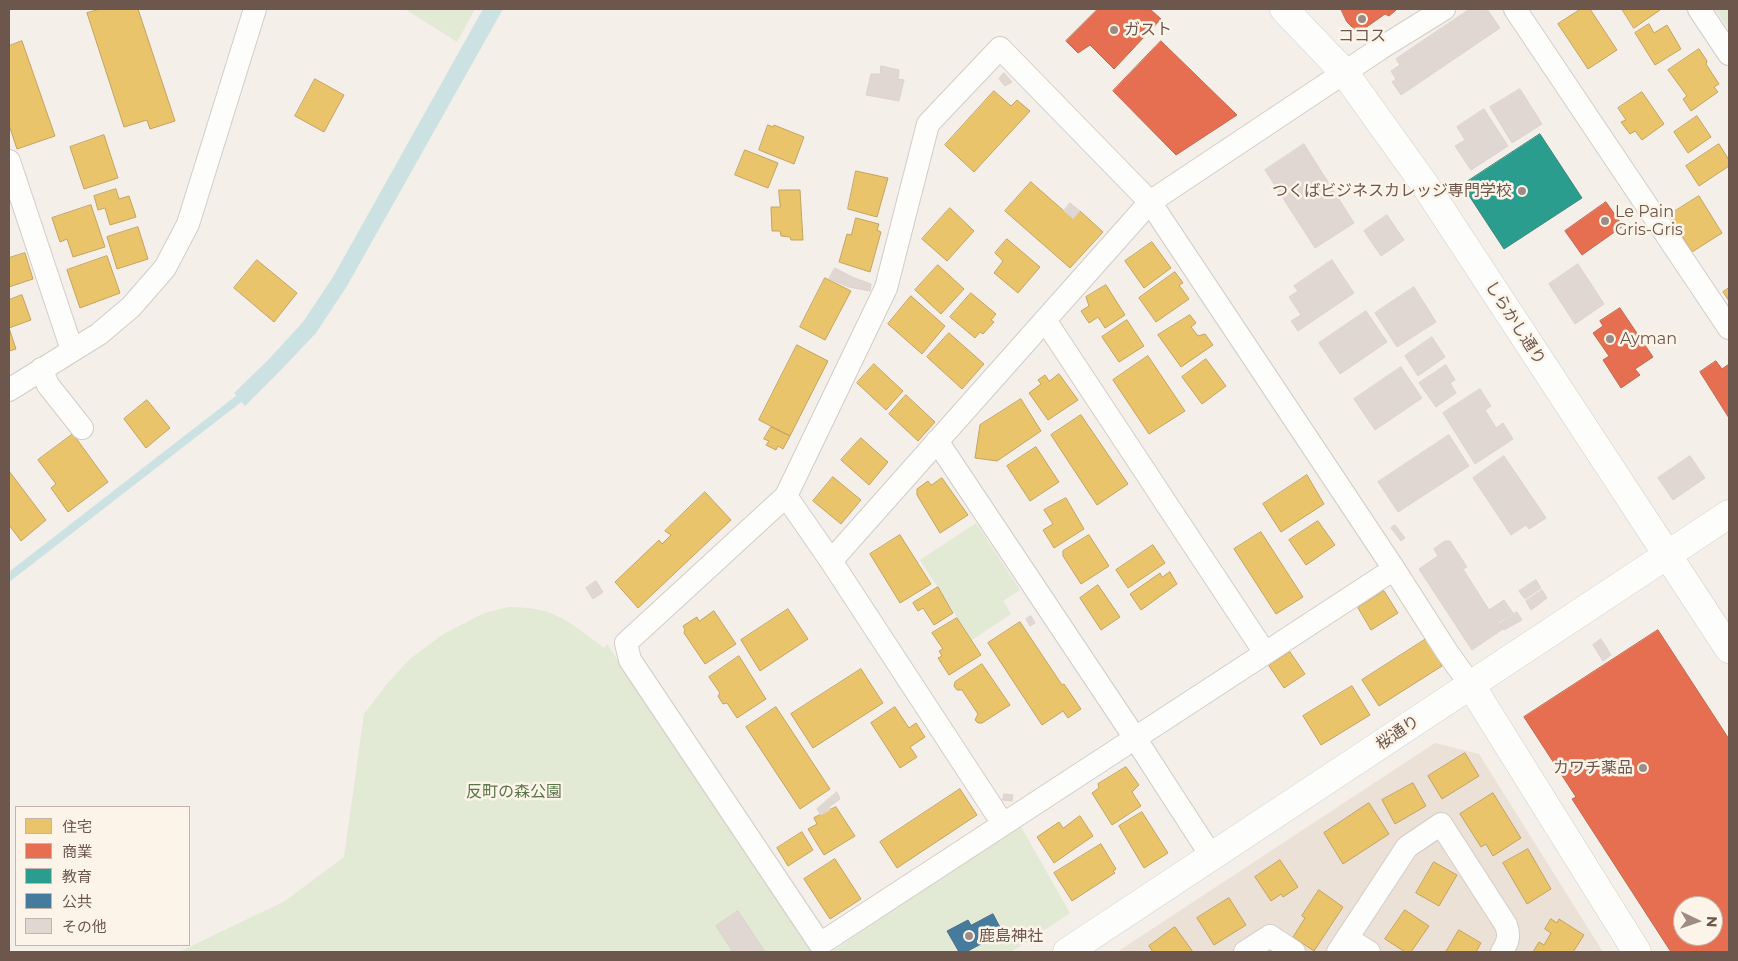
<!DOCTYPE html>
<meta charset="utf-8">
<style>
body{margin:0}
#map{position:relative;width:1738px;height:961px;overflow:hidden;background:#f4efe9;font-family:Montserrat,"Noto Sans JP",sans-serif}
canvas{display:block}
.frame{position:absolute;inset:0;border:10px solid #6d574d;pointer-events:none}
.legend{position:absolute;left:15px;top:806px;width:175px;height:140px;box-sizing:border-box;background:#fcf4e9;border:1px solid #c3b5ab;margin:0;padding:6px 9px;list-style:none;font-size:15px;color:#6d574d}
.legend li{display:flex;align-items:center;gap:10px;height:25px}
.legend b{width:25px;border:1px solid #c3b5ab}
.north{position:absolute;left:1673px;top:896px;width:50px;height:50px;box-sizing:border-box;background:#fcf4e9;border:1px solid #c3b5ab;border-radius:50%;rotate:93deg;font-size:14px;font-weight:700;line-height:20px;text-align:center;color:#6d574d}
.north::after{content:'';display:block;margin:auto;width:18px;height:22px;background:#9c8c84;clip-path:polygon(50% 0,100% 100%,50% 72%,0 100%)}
</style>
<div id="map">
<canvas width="1738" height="961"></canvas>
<div class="frame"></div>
<ul class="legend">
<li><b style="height:14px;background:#e9c46a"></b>住宅</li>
<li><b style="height:14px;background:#e76f51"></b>商業</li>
<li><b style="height:14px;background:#2a9d8f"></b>教育</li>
<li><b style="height:14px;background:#457b9d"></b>公共</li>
<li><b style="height:14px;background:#e0d7d2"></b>その他</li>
</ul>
<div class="north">N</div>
</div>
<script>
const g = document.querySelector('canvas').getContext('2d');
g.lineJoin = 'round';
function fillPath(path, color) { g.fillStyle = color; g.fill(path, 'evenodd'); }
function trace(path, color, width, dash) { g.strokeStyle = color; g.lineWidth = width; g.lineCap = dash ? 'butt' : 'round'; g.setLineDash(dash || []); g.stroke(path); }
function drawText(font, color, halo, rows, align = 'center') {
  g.font = font + ' Montserrat,"Noto Sans JP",sans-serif'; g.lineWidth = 5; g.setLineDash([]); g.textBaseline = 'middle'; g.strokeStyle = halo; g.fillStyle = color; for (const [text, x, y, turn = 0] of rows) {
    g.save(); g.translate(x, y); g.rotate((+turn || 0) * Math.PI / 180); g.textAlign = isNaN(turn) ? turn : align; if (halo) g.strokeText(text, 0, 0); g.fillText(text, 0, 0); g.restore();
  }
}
const residential = new Path2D(`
 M1435,743L1479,754L1603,952H1117Z`);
const green = new Path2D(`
 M405,9H475L457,42Z
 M1715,9H1729V30Z
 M976,523L1020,590L1003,601L1011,614L972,640L920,560Z
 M508,607C555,607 568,621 604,648L607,644L811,952H179L285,901L344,857L364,714L387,684L410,659L442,635L482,614Z
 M1020,825L1070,913L1011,952H831Z`);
const water = new Path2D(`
 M483,9H503L347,286L316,333L280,371L245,406L234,393L268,360L303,322L333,277Z`);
const homes = new Path2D(`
 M101,9H138L175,121L150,129L147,120L124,127L87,13Z
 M1581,9H1590L1617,50L1588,69L1558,24Z
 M1622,9H1659L1660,10L1634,28Z
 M1649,24L1654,33L1667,25L1681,49L1655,65L1635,33Z
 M22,41L55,136L17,149L9,125V46Z
 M1699,49L1707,61L1706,64L1719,84L1714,87L1718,92L1691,111L1683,99L1687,96L1668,70Z
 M315,79L344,95L324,132L295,116Z
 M994,91L1011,106L1017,100L1030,111L974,172L945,145Z
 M1642,92L1664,124L1642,140L1635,131L1630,134L1621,122L1626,120L1618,108Z
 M1697,116L1711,137L1688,153L1674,132Z
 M768,125L773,127L774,125L804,137L794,164L759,150Z
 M104,135L118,178L84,189L70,147Z
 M1719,144L1729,160V166L1699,186L1686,166Z
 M745,150L778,163L768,188L735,175Z
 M856,171L888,178L877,217L848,209Z
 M1031,182L1073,219L1080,211L1103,232L1070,268L1005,211Z
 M116,189L119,199L129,196L136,217L110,225L105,208L98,210L94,196Z
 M779,190H800L803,240H791L790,237L781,236L780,231H772L771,207H780Z
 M1699,196L1722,233L1692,252L1669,215Z
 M91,205L105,247L73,257L67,239L60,242L52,218Z
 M950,208L974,231L947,261L922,239Z
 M856,218L879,224L877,230L881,232L870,272L839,262L847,234L851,235Z
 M138,227L148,259L117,269L107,237Z
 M1007,239L1040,267L1018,293L994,273L1003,261L995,253Z
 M1152,242L1171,268L1144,288L1125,261Z
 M25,253L33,279L9,287V258Z
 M107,256L120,293L80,308L67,270Z
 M257,260L297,293L274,322L234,288Z
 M938,265L964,289L941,314L915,290Z
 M1175,272L1183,283L1179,285L1189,299L1156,322L1139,298Z
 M825,278L851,291L825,340L800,327Z
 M1106,285L1125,315L1105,328L1098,317L1089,323L1081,311L1089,306L1086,297Z
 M1729,288V301L1723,292Z
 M971,293L996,314L991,320L994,322L983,334L980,332L975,338L950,317Z
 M22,295L31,320L9,328L16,349L9,351V300Z
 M911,296L945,326L922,354L888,324Z
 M1190,315L1196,323L1191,327L1198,336L1205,334L1213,345L1181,367L1158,335Z
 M1127,320L1144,346L1119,362L1102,337Z
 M949,333L984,364L962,389L927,357Z
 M797,345L828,361L790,436L759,420Z
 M1148,356L1185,411L1149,434L1113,380Z
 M1206,359L1226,386L1202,404L1182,377Z
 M874,364L903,391L886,410L857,383Z
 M1059,374L1078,400L1048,420L1029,393L1041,384L1038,380L1045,375L1049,381Z
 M906,395L935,422L918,441L889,414Z
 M1021,399L1041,431L997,461L975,458L980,425Z
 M147,400L170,428L146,448L124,419Z
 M1081,415L1128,484L1097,505L1051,435Z
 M771,427L790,436L783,449L778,446L776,450L766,445L769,441L764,439Z
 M73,434L108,482L68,512L51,488L56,484L38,460Z
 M861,438L888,462L869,485L841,460Z
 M1036,447L1059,482L1030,501L1007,466Z
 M9,471L46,520L21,541L9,525Z
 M1307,475L1324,504L1281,532L1263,504Z
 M833,477L861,500L841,524L813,501Z
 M942,478L968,515L940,533L917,495V489L928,481L931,485Z
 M705,492L731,520L638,608L615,582L659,540L662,544L671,535L665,531Z
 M1066,498L1084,529L1054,548L1043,530L1053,524L1044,510Z
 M1318,521L1335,545L1306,565L1289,540Z
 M1261,532L1303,597L1276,614L1234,549Z
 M900,535L931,584L900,603L870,554Z
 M1089,535L1109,566L1081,584L1063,556V551Z
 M1153,545L1165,563L1128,588L1116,570Z
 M1170,572L1177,584L1141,610L1130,594L1160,573L1162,577Z
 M1098,585L1120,617L1101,630L1080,598Z
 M938,587L953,613L934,625L923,608L918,611L913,603Z
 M1384,591L1398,613L1371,630L1358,608Z
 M788,609L808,639L760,671L741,640Z
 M714,611L736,644L705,664L684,633L685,630L683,626L697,617L699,621Z
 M957,618L981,655L949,675L938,658L942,656L939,651L943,649L932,633Z
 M1020,622L1062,685L1064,684L1081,709L1068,718L1063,711L1042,725L988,643Z
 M1426,639L1442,666L1379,706L1362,680Z
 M1290,652L1305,674L1284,688L1269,666Z
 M739,656L766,699L737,718L727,703L723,704L718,696L720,693L709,677Z
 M982,664L1010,705L982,723H978L975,720L978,714L962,690H957L954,686L955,682Z
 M861,669L883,703L813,748L791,714Z
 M1352,686L1370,715L1321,745L1303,716Z
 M776,707L830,789L800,809L746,727Z
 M895,707L909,728L916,723L925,737L910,747L917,757L900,768L871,723Z
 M1465,753L1479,776L1442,799L1428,776Z
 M1126,767L1139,785L1132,792L1141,806L1112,825L1092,793L1099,788L1098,784Z
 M1413,783L1426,806L1395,824L1382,800Z
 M960,789L977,815L897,868L880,842Z
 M1493,793L1521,838L1493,856L1486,844L1481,847L1460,814Z
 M1369,803L1389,834L1343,864L1324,833Z
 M836,807L855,836L824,855L808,829L817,824L814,818Z
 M1142,812L1168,853L1144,868L1119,826Z
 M1080,816L1093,836L1054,863L1037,837L1059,822L1063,828Z
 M802,832L813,850L788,866L777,848Z
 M1101,844L1116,869L1113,871L1115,873L1072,901L1054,873Z
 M1528,849L1551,889L1527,904L1503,863Z
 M835,859L861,899L830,919L804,879Z
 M1280,860L1298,887L1283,897L1281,894L1271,901L1255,877Z
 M1434,862L1457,875L1439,906L1416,893Z
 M1319,890L1343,907L1314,951L1293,937L1305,918L1302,916Z
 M1229,898L1246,925L1214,945L1197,918Z
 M1405,910L1429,926L1411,952H1405L1385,939Z
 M1551,919L1557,923L1559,919L1584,935L1573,952H1533L1539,942L1544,945L1551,933L1545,929Z
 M1175,927L1193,952H1153L1149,946Z
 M1459,930L1481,943L1476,952H1446Z`);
const shops = new Path2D(`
 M1098,9H1150L1161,19L1114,69L1090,45L1078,53L1066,41Z
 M1341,9H1396V10L1389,16L1385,14L1358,33L1347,22Z
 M1161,41L1237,115L1176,155L1113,91Z
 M1606,202L1623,226L1582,255L1565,231Z
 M1620,308L1653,357L1635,369L1640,375L1621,388L1603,360L1609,356L1593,333L1603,326L1600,321Z
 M1716,361L1722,369L1729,364V418L1700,372Z
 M1658,630L1729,739V952H1671L1572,799L1576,797L1524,717ZM1683,906H1713V936H1683Z`);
const schools = new Path2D(`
 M1540,134L1582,198L1504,249L1462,185Z`);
const public = new Path2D(`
 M993,914L1001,929L980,940L981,944L966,952H959L947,931L968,920L971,925Z`);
const stream = new Path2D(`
 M9,577L245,394`);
const building = new Path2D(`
 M1470,9H1487L1500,28L1401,95L1392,82L1396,79L1391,71L1400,65L1396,59Z
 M881,66L899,70L898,79L904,80L899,101L866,95L871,74H880Z
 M1004,73L1012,82L1005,86L999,79Z
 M1520,89L1542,124L1512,143L1490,107Z
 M1484,109L1508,146L1471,170L1455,146L1465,140L1457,127Z
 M1304,144L1354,223L1315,248L1265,170Z
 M1070,203L1080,211L1073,219L1064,211Z
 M1387,215L1404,240L1381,256L1364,231Z
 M1332,260L1354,293L1298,331L1291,321L1301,315L1289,297L1298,291L1294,286Z
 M1578,264L1604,304L1575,324L1549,284Z
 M835,268L852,277L871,284L870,291L849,287L829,279Z
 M1414,287L1436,322L1397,347L1375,313Z
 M1366,311L1387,342L1340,374L1319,343Z
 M1432,337L1445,357L1418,376L1405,356Z
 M1446,365L1455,380L1450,383L1456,393L1436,407L1419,383Z
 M1401,367L1422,398L1375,430L1354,399Z
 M1480,389L1491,406L1485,410L1496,428L1503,423L1513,439L1475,464L1443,413Z
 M1449,435L1469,466L1398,512L1378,482Z
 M1504,456L1546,518L1529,529L1526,525L1511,535L1473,478Z
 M1690,456L1705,478L1673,500L1658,478Z
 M1395,525L1405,538L1401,541L1391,528Z
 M1445,541H1450L1467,567L1463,569L1489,610L1504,600L1513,613L1498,622L1503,629L1472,650L1419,569L1438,556L1434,549Z
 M1536,580L1541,588L1525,599L1519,591Z
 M596,581L603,592L593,599L586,588Z
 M1542,590L1547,598L1531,610L1526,601Z
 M1517,612L1522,620L1504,630L1500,623Z
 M1031,616L1035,623L1030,626L1026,619Z
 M1601,639L1611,655L1603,661L1593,645Z
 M837,792L840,799L829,807L830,810L821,815L817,809Z
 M1004,794L1013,795L1012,801L1003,800Z
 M738,911L765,952H733L716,926Z`);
const street = new Path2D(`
 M1515,9L1729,328
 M1699,9L1729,54
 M9,161L72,350
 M1045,320L1265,653
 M41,369L48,385L82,428
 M9,390L99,334L131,307L165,268L188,224L255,9
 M937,441L1135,738L1212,857
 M786,496L831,561L1003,824
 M831,561L1150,202L1381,48L1444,9
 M1394,569L820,944L630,660L626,643L786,496L886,288L928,124L1000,48L1150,202L1394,569L1447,652L1470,684
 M1347,938L1369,952
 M1245,952L1270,936L1294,952
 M1338,952L1407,847L1441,824L1506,925C1510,936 1508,942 1502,952`);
const secondary = new Path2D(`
 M1284,9L1344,72L1425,185L1729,649
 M1470,684L1637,952
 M1067,952L1729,514`);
const markers = [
 [1362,19,5,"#9c8c84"],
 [1114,30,5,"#9c8c84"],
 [1522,191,5,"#9c8c84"],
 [1605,221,5,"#9c8c84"],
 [1610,339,5,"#9c8c84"],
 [1643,768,5,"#9c8c84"],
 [969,936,5,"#9c8c84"]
];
const poiNames = [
 ["ガスト",1124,30],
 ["ココス",1362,36,"center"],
 ["つくばビジネスカレッジ専門学校",1512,191,"right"],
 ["Le Pain",1615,212],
 ["Gris-Gris",1615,230],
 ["Ayman",1620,339],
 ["カワチ薬品",1633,768,"right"],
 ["鹿島神社",979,936]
];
const streetNames = [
 ["しらかし通り",1515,323,57],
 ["桜通り",1398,733,-34]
];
const parkNames = [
 ["反町の森公園",514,792]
];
fillPath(residential, '#ece1d7');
fillPath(green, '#e2e9d5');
fillPath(water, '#cce2e2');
fillPath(homes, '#e9c46a');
trace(homes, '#c4a361', 1);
fillPath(shops, '#e76f51');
trace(shops, '#c26850', 1);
fillPath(schools, '#2a9d8f');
trace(schools, '#3e887b', 1);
fillPath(public, '#457b9d');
trace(public, '#517085', 1);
trace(stream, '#cce2e2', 8);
fillPath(building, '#e0d7d2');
trace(building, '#dcd2cc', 1);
trace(street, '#d3ccc7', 24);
trace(secondary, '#d3ccc6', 29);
trace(street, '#fdfdfc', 22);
trace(secondary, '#fdfdfc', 28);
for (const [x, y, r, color] of markers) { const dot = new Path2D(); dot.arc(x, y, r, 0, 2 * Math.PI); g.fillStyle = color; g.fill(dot); trace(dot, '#fcf4e9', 2); }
drawText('16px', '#6d574d', '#fcf4e9', poiNames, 'left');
drawText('16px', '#6d574d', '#fcf4e9', streetNames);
drawText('16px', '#5a774a', '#fcf4e9', parkNames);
</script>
